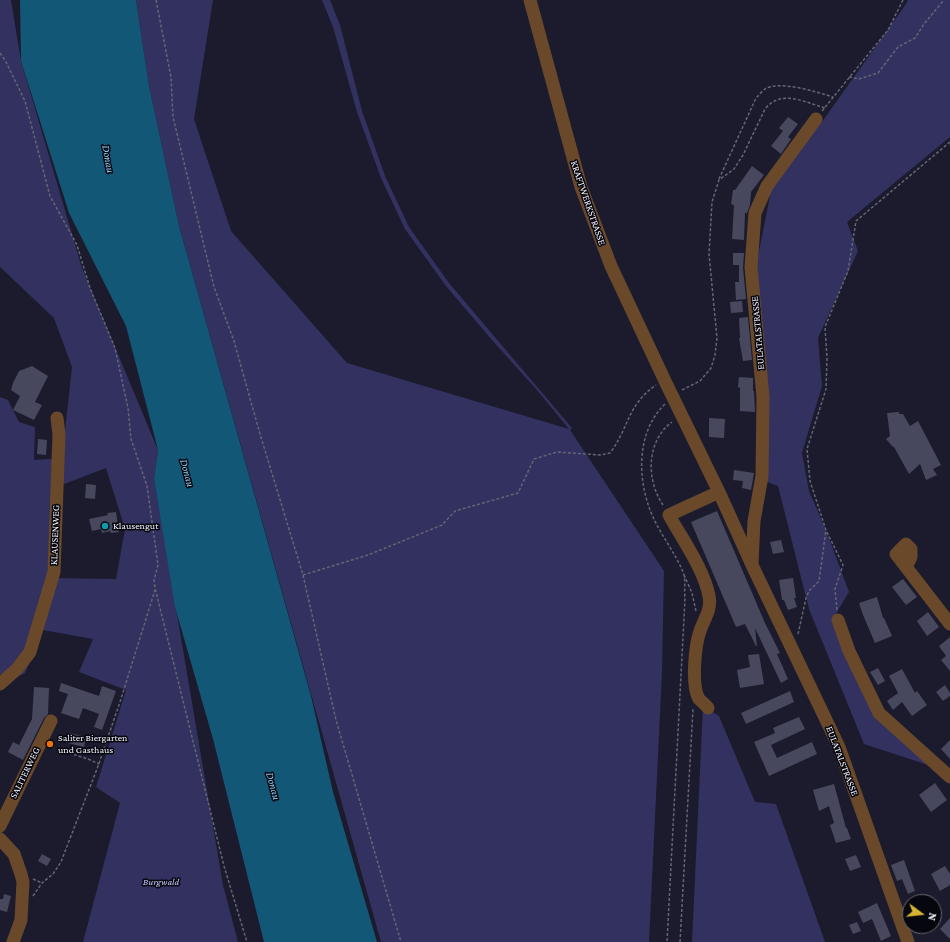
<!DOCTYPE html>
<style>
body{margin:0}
#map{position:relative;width:950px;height:942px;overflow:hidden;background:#1b1b2d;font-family:"Crimson Pro",serif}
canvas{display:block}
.north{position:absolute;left:902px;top:894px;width:40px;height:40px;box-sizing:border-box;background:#06060e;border:1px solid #65656e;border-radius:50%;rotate:105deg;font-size:11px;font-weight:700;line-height:16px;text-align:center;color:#f3f4ff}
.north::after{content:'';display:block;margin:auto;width:14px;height:18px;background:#d8b434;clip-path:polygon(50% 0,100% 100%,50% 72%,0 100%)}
</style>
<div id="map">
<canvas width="950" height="942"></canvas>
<div class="north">N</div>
</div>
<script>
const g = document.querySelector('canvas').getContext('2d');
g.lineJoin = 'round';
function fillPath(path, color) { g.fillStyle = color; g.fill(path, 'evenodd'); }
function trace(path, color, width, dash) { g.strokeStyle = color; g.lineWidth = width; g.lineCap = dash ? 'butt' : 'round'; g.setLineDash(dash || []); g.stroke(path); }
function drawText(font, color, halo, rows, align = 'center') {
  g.font = font + ' "Crimson Pro",serif'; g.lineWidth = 3; g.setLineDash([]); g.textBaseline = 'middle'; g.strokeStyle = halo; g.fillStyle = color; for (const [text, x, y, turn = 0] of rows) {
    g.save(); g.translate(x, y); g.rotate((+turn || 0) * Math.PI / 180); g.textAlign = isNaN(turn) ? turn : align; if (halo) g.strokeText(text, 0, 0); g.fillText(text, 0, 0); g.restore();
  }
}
const green = new Path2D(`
 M0,0H11L21,61L82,268L158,450L154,479L223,885L238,942H83L120,803L96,787L126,690L79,672L93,639L43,630L25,673L10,681L0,674V397L8,400L19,422L35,427L34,460L62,458L72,367L54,318L0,267ZM106,468L125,529L116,579L48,578L54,488Z
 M136,0H213L194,119L231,231L347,363L569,429L537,390L491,339L446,286L405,229L381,178L357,112L333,27L322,0H330L340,25L362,111L385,176L409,227L449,283L572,428L570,430L664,571L662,672L649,942H381L179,226L149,86Z
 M908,0H950V137L847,222L858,251L818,338L822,386L802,453L809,491L826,530L849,592L834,617L879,717L928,765L864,744L809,609L778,486L764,481L756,266L772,186L824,119L906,4Z
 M703,706L719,716L755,802L776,804L825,942H692Z`);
const water = new Path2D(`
 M20,0H136L149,86L179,226L311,696L333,792L377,942H264L213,739L175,607L154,479L158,450L126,326L69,213L21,61Z`);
const building = new Path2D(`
 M788,117L798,124L788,137L791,139L781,154L771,146L783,131L779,128Z
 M752,166L764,175L751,192L750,205L747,213H745L744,240L732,239L734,205L731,204L733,190H735Z
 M733,253H744L743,268L746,299L736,300L735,282H739V265H733Z
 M742,301L743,312L731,313L730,302Z
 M748,317L752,360L743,361L739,338H740L739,318Z
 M32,366L48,376L35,402L42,405L34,420L13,410L20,396L11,390L13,383L19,371Z
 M739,377L753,378V391H754L755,412L740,411V388L738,387Z
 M899,412V414H903L910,426L918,421L941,465L933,469L937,475L926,480L920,464L909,474L894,447H893L886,439L890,436L887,413Z
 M709,418L725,419L724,438L709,437Z
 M38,439L47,440L46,455L37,454Z
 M734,470L754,473L751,490L742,488L743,481L733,480Z
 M86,484L96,485L95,499L85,498Z
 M717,511L765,623L780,653L777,654L788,679L781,683L755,628L757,646H756L745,624L736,627L691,522Z
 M116,512L119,532L111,533L110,531L102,533L101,529L92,531L89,519L108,515L107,513Z
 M781,540L784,552L773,554L770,542Z
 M793,578L796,598H794L797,607L788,610L784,600H782L779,580Z
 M903,579L917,597L906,605L892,587Z
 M877,597L883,618H884L892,636L875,643L863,615L859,603Z
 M928,612L939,627L927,636L917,621Z
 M950,637V671L941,660L946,656L939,646Z
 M759,654L764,684L740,688L737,670L750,667L748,655Z
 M878,668L885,681L878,685L870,672Z
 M902,669L915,693L917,691L927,705L912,716L902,702L893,710L887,701L898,693L889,676Z
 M61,683L99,696L102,686L116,691L102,730L94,727L99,714L83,708L79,719L61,713L68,694L59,691Z
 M945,685L950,693V696L943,701L936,692Z
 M34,687L49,688L48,714L44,718L23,760L8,752L13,742L19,745L32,719Z
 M790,691L794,702L746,724L741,713Z
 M799,717L805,729L771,745L777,758L812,742L817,754L769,776L754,742L775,733L773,728Z
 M70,733L86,737L84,747L68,743Z
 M950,740V759L941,749Z
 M935,783L947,800L931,812L919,795Z
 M834,784L846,828H847L851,839L836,843L830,825L834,823L829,806L819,811L813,790Z
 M42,854L51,859L47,866L38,861Z
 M856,855L861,867L850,871L845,859Z
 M904,860L915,891L908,894L902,879L897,881L891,865Z
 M945,866L950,874V885L940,891L931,874Z
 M4,894L11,896L7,912L0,910V899H3Z
 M877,903L891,936L881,941L872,919L863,923L858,912Z
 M950,918V939L940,929Z
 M857,922L861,931L853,934L849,925Z`);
const path = new Path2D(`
 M156,0L171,77L173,117L214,287L234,341L260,434L303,575L336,720L401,942
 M0,53L6,62L25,101L50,196L77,245L90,288L115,348L128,408L131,439L147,486L158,565L154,580L155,588L224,866L247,942
 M849,77L859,79L878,73L898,47L915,38L924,24L944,0
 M822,111L888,30L903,0
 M719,179L756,98C759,95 762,91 765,89C780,80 817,92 833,97
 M682,390L700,381L711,368L715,355L717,338L709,254L712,202L719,180L734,169L743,155L765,109C781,89 804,102 825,108
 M665,404C638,430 637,473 649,507C656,529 674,550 683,572C686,579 684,591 685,599L667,942
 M663,505C646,480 646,441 672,422
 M303,575L368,555L442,525L455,511L518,493L534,459L557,452L600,455L610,453C629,428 627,405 656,385
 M684,575L692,593L696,611
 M837,610L835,589L843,565L826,530L810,481L807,449L826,389L827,358L825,327L848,271L856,221L950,142
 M798,634L806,598L809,591L819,581L826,530
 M69,753L88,759L99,764
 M33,879L42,883
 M33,896L42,883L53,874L61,862L69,841L97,769L120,702L155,590
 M680,942L693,709`);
const minor = new Path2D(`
 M530,0L581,187L611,266L665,381L719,492L752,565L839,747L908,942
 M752,563L754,521L762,476L763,397L751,267L755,213L767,186L816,119
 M906,567L911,557V549L906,544L896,554L950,624
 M838,620L849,651L879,713L950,777
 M0,684L17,669L30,652L54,572L59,434L57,418
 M708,708C706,705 702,702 699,699C691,686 695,645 700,631C704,619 712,609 709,596C704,569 682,539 669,515L719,492
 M0,826L51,721
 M0,839L14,854L21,874L23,882L21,920L13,942`);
const markers = [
 [105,526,4,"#0f9aa8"],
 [50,744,4,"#e8710a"]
];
const streetNames = [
 ["KRAFTWERKSTRASSE",588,203,71],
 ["EULATALSTRASSE",758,333,-95],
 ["KLAUSENWEG",55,535,-88],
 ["EULATALSTRASSE",842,761,69],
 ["SALITERWEG",25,773,-64]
];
const poiNames = [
 ["Klausengut",113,526],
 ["Saliter Biergarten",58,738],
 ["und Gasthaus",58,750]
];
const parkNames = [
 ["Burgwald",161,882]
];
const waterNames = [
 ["Donau",108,159,80],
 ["Donau",187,473,75],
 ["Donau",273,786,75]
];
fillPath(green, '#33315f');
fillPath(water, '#135776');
fillPath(building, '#47485e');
trace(path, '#656675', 1.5, [3, 2]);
trace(minor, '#69492a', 13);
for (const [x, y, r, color] of markers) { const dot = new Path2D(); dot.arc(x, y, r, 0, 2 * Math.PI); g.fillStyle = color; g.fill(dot); trace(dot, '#06060e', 1.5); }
drawText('10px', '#f3f4ff', '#06060e', streetNames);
drawText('10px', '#f3f4ff', '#06060e', poiNames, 'left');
drawText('italic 10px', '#c4c6f6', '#06060e', parkNames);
drawText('italic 11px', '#8ed4fc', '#06060e', waterNames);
</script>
